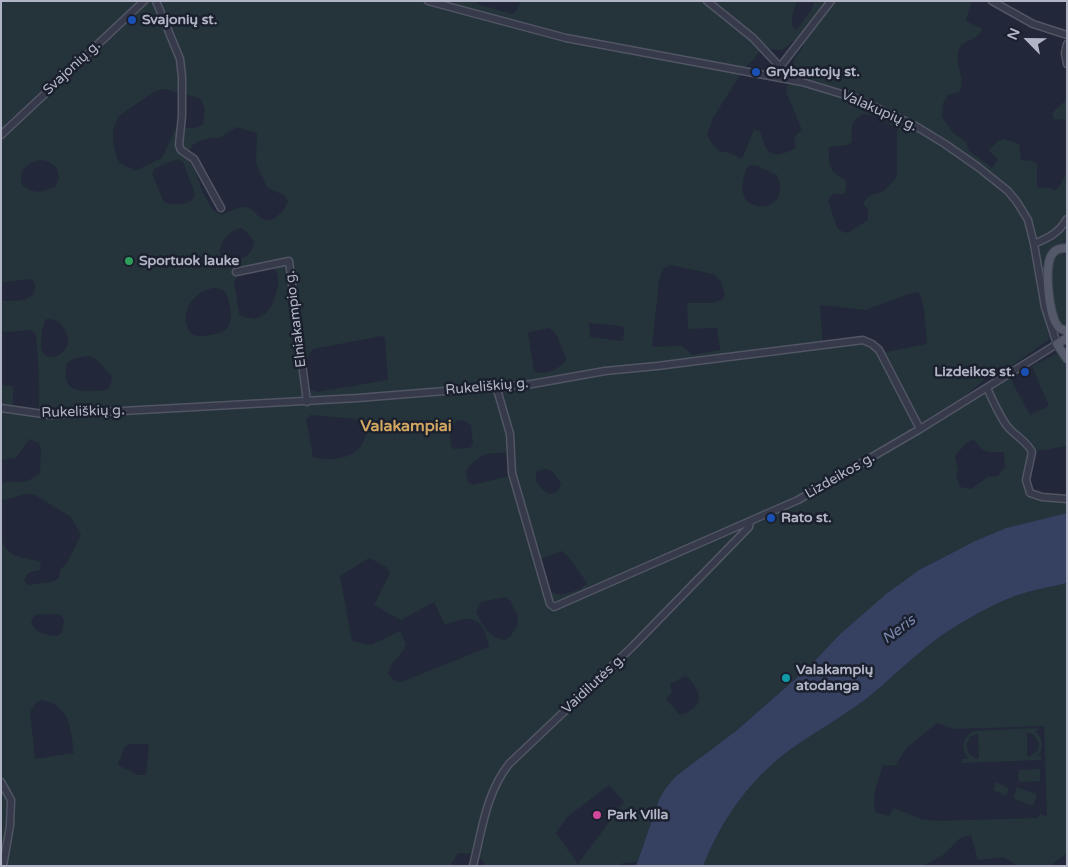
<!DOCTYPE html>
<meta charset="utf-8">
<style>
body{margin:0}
#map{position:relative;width:1068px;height:867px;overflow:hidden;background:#222839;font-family:"Varela Round",sans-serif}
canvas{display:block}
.frame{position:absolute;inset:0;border:2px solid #b1b5c6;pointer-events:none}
.north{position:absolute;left:1003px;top:15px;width:50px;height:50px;-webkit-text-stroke:4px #1b202e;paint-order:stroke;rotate:293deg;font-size:14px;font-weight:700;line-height:20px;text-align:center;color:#b1b5c6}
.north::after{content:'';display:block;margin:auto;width:18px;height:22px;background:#b1b5c6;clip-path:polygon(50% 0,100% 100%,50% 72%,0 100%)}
</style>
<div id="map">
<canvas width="1068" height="867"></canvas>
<div class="frame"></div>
<div class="north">N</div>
</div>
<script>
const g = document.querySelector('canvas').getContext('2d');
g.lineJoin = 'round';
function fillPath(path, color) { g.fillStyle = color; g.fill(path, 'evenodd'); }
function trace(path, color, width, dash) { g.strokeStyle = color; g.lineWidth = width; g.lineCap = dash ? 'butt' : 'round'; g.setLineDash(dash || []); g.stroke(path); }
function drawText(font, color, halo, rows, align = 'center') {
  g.font = font + ' "Varela Round",sans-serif'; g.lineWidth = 5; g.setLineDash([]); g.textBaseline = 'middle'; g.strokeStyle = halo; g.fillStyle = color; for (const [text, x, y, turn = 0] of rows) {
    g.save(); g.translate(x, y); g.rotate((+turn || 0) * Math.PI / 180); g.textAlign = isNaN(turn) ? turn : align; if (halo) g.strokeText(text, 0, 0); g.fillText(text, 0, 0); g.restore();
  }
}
const green = new Path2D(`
 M1,1H476L477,4L512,14L515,13L521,1H797L792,15V26L797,30L812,9L814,1H972L966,20L970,23L982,29C978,42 960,38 958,53C955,66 967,81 959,92L948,95L943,103L942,117L954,134L966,142L969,151L992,168L998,160L989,150L998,141L1004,139L1019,144L1021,160L1032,161L1037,164V187C1043,189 1050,185 1054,191L1060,185L1067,172V216L1056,232L1039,239L1036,237L1031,222V240L1044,317L1050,339L1014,364L985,379L966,395L929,418L933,423L1010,378L1030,415L1049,406L1032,366L1054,355L1058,354L1067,365V446L1044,450H1027C1029,464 1021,478 1027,491L1067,501V513L1006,528L975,541L919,570L886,594L839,635L809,667L736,731L676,776L665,789L659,800L637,862L623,863L618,866H486C478,853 473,854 458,853L450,866H1V535C4,557 20,557 38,561L41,563L40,570C32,572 27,571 24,580L26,584L29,585L52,582L59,578L60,570L67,563L81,535L71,517L33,494C22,492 12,500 1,500V483C11,480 14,483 21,482C28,482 34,477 40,474L41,448L39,443L29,439L16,458L1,460V385L13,386V408L32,412L39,408C40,383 38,359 36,335L31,330C21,330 11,333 1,331V300C11,302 33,302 35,290C36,284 35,282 31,279L1,282ZM795,40H797L804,45L794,60L791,84L786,86L787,94L802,130L794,138L796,147C792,151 787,152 781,154C766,158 764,142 760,131L754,129L742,159L727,152H720L710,141L707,134L713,118L746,66C754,62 754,56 761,51C767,46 774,51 781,50C786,48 790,43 795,40ZM164,89L200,98L205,108L203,125L195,128H176L162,158L135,171L119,163C113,145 109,133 119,116L155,91ZM863,114L877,116L897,129V177L884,191L869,196L863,203L868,210V220L848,233L841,231L837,228L828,200L833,194H844C851,177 841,180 833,171C828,165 829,155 829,147L847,145L852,142C852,128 849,121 863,114ZM237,127L257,133L256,163L267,187L285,196L288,201C284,211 273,226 261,218C256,215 252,207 245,207C238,207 228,212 221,215L213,210L202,191L196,173L187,157V153L193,145L199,141L210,138H219ZM176,159L183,162L195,194C193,206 174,206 164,202L152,174L154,169ZM40,160L47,161L57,168L59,177L56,186C43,192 35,195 23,186C17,173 26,162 40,160ZM750,165L758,166L777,175C794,215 736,216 743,183C744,176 744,170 750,165ZM241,228L247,232L254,241C252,261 236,263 220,254C218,243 230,230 241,228ZM670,265L713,274L720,280L725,294L723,299L713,303H687L688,329L717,328L720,350L692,355L682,346L652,347L659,280L663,269ZM270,266C285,271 276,300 269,310C266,314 260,316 255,319L243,317L239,314L234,281L239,275ZM216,288L225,291L227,295C233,315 236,331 211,335C203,336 198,337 191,334C189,331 187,327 186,323C183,305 199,288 216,288ZM915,292L920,294L924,309L927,344L886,352L880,357C864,335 847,344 823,346L820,306L822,305L865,310ZM46,319C58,320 59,320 65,330C79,353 42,369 41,346C41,338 42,325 46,319ZM589,323L622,326L624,328L623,340L621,341L590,337ZM550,328L556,334L566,358L565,362C557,369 545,377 534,371L528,334L529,332ZM382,336L385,338L388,380L317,392L311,390L308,387C307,374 303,359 313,349ZM88,356L96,359L112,377L110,387L107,390C84,392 59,395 67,363L75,358ZM310,415L357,419L364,422C368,429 367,433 364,440C358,459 330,462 313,457L306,419ZM458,420L465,421L471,425L473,444L470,448L455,449L452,448C450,436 447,428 458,420ZM974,439C982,454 989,452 1004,452L1005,467L998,476L988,477L971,489L960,487L956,477L958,471L955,456L966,443ZM514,452L516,454V474L473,485L468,482L466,472L468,467L484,454ZM545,469L552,471L561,483C560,489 557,493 550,494C542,490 531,480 538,471ZM562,551L568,556L587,583L581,589L562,595L541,590L534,562ZM369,558L387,567L390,573L374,605L401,620L434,602L445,625C452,623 462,618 469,619C482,619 488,637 489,647L401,682L394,681L388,673L393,662L398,658L406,645L400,631L371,645L352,641L340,576ZM505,597L509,599L518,616L517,626L510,637L505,640C489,638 481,624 476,611L481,602ZM57,614L62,616L64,620L62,633L57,636C46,635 33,633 31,621L35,615ZM685,676C691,679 693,683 696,689C705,703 693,711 680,715L666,699L672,692L670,684ZM42,700C70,705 71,730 74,753L35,759L30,711L37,702ZM130,744H147L149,746L146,775H137L120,766L118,764L125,747ZM609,785L624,802L578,864L556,833L567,817Z
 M1067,99V120L1054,119L1052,113Z
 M1067,223V246L1052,250L1045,293L1038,249Z
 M1067,251V328L1060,324C1053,307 1039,254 1067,251Z
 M1067,583V853L1050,866H1018L1003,857L978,860L971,835L960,838L943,855L923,866H703C722,819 750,779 791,749C815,732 842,717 866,699C886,683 904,665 924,649C948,629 986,607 1015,596C1032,590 1050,587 1067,583ZM937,723L955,729L1044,726L1047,817L1040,814L1037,818L936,821L921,819L894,808L889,816L875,812C872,795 877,782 883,766L896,765L906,748Z
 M1038,728L1039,730L1035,731C1043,738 1044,747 1038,756H1041V760L962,763V759H969C960,749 962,737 974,731ZM1027,732L1034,735L1039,744L1037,751L1029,757L1027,756ZM978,734L979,758L977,759L969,754L966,745L970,737Z
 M1040,769V781L1019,782V770Z
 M996,782L1009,788L1006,796L993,790Z
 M1017,787L1037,795L1033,806L1013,798Z`);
const water = new Path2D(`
 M1067,513V583C1050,587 1032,590 1015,596C986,607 948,629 924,649C904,665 886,683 866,699C842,717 815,732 791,749C750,779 722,819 703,866H636L659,800L665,789L676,776L736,731L809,667L839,635L886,594L919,570L975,541L1006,528Z`);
const minor = new Path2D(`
 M156,1L180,59L182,77V116L179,145L181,150L194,159L221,208
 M428,1L566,38L802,82L855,98L914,125L945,144L978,167L1008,191L1017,202L1028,220L1034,244L1045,307L1057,344L920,429L798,500L554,607L550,604L512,473L510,434L496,386
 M707,1L753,38L780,67
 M992,1L1033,24L1067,35
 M1067,44L1065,53L1067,64
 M778,77L780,67L831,1
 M1,135L144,1
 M1034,244C1048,238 1059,233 1067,219
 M236,272L289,261L307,402
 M987,388C993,401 999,415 1007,426C1015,436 1027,441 1032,452L1026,480L1030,493L1042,497L1067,499
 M1,408L50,415L358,398L532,384L605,371L657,366L863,340L872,344L879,350L920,429
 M1,782L11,800L10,826L3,866
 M473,866C482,830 486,793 509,764L632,647L749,527L750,522`);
const major = new Path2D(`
 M1067,248C1062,248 1056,249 1053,253C1043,264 1049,314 1057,325C1059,329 1063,330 1067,331
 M1067,338L1057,344L1067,359`);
const markers = [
 [132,20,5,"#1a4fb4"],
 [756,72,5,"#1a4fb4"],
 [129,261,5,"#2e9e5b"],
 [1025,372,5,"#1a4fb4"],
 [771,518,5,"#1a4fb4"],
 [786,678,5,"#0f9aa8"],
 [597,815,5,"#d1479c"]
];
const poiNames = [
 ["Svajonių st.",142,20],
 ["Grybautojų st.",766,72],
 ["Sportuok lauke",139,261],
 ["Lizdeikos st.",1015,372,"right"],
 ["Rato st.",781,518],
 ["Valakampių",796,670],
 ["atodanga",796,686],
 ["Park Villa",607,815]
];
const streetNames = [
 ["Svajonių g.",72,68,-43],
 ["Valakupių g.",879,111,24],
 ["Elniakampio g.",296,319,-97],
 ["Rukeliškių g.",487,387,-5],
 ["Rukeliškių g.",83,412,-2],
 ["Lizdeikos g.",840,476,-30],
 ["Vaidilutės g.",594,684,-43]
];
const waterNames = [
 ["Neris",899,630,-37]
];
const quarterNames = [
 ["Valakampiai",406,427]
];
fillPath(green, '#24343a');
fillPath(water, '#364060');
trace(minor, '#515564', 9);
trace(major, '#3f4453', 10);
trace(minor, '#363a4a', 6);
trace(major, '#54596a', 8);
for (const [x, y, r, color] of markers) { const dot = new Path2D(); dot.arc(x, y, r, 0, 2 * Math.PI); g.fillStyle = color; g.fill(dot); trace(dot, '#1b202e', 2); }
drawText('bold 14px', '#b1b5c6', '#1b202e', poiNames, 'left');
drawText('14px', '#b1b5c6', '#1b202e', streetNames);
drawText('italic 15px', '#7a86ad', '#1b202e', waterNames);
drawText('bold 16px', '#d0a661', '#1b202e', quarterNames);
</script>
